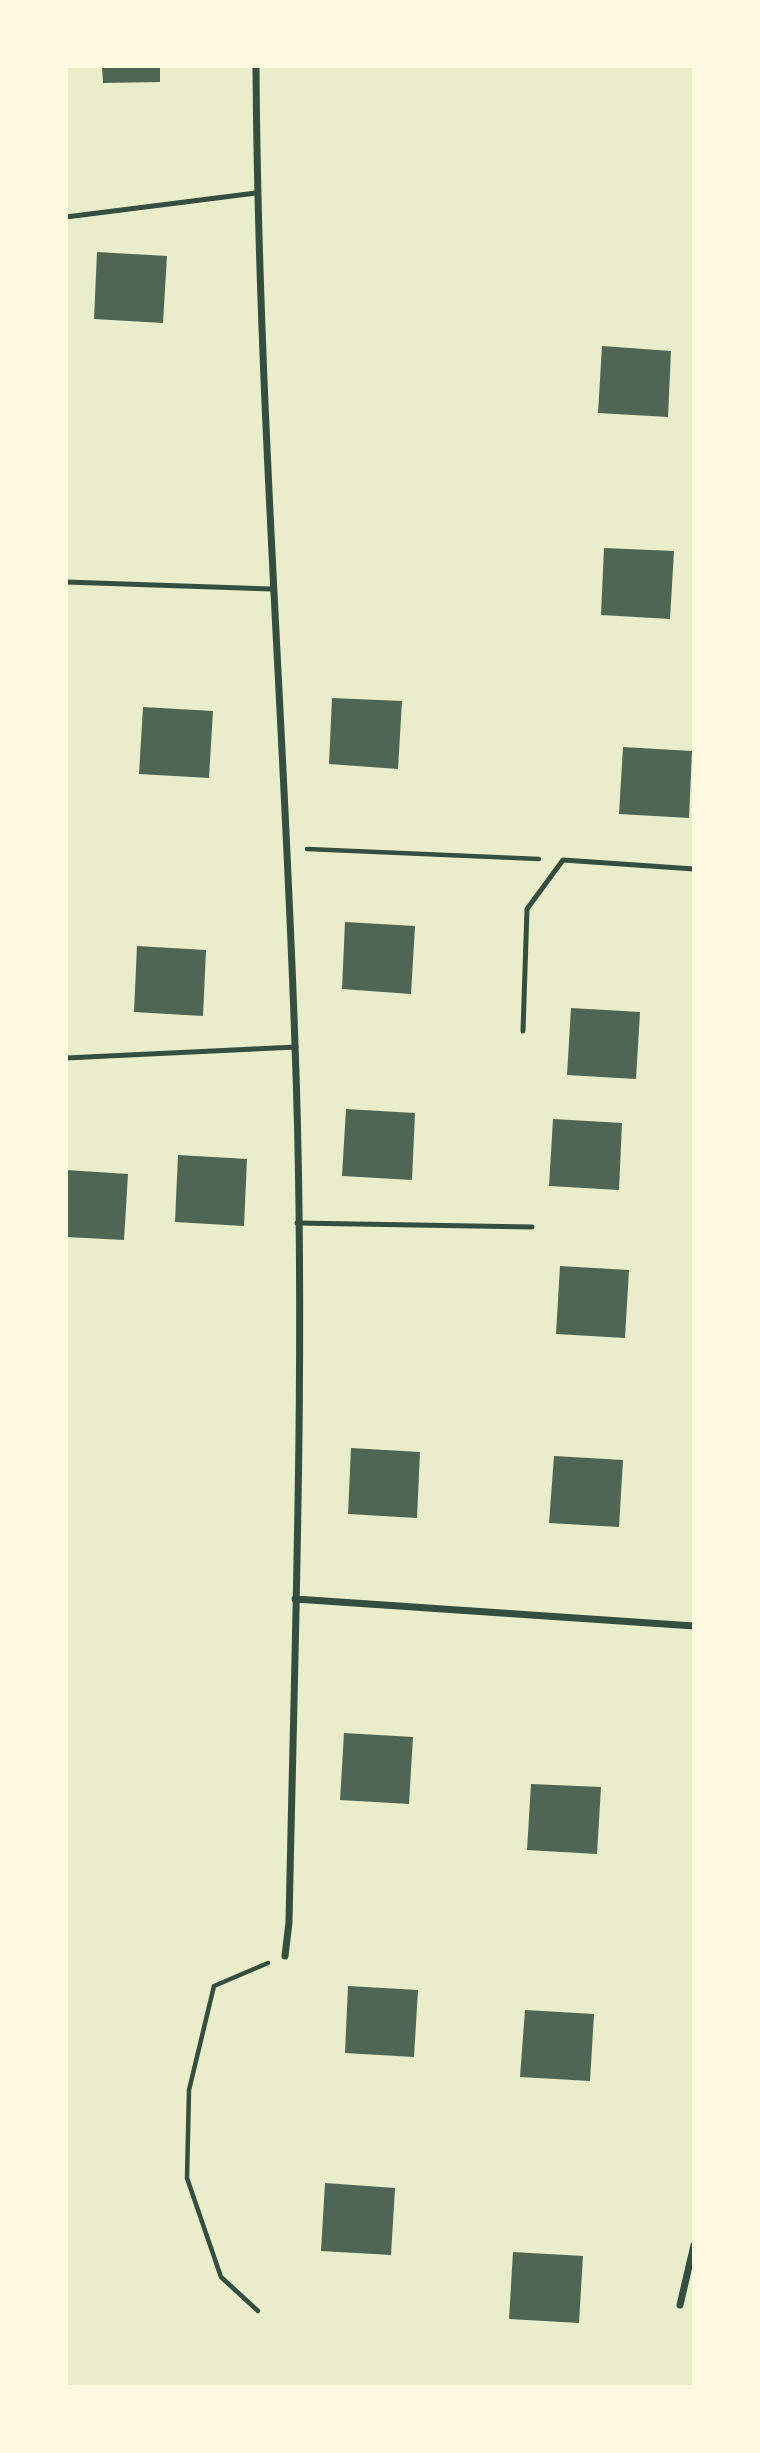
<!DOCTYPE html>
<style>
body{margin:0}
#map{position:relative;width:760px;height:2453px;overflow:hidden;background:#e9edc9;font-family:Barlow,sans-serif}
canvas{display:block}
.frame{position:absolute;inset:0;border:68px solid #fefae0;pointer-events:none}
</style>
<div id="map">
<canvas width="760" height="2453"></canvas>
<div class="frame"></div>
</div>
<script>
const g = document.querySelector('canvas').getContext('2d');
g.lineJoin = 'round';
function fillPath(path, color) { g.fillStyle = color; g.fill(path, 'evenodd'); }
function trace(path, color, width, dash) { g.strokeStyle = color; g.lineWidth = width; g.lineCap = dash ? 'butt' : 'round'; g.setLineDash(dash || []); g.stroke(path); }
const building = new Path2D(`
 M102,66H160V82L103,83Z
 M97,252L167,256L163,323L94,319Z
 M602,346L671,351L668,417L598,413Z
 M604,548L674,551L670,619L601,615Z
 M332,698L402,701L398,769L329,764Z
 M143,707L213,711L209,778L139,774Z
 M623,747L692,751L689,818L619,814Z
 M345,922L415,926L411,994L342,989Z
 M137,946L206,950L203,1016L134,1012Z
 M571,1008L640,1012L636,1079L567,1075Z
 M346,1109L415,1113L412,1180L342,1176Z
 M553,1119L622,1123L619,1190L549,1186Z
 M178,1155L247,1159L244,1226L175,1222Z
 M66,1170L128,1174L124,1240L66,1237Z
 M560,1266L629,1270L625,1338L556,1334Z
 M351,1448L420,1452L417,1518L348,1514Z
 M554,1456L623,1460L619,1527L549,1523Z
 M344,1733L413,1737L409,1804L340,1800Z
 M531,1784L601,1787L597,1854L527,1850Z
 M348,1986L418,1990L414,2057L345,2053Z
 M525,2010L594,2014L590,2081L520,2077Z
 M325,2183L395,2188L391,2255L321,2251Z
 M513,2252L583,2256L579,2323L509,2319Z`);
const path = new Path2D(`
 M307,849L539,859
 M258,2311L221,2277L187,2178L189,2090L214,1986L268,1963`);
const service = new Path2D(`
 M66,217L256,193
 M66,582L271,589
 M523,1031L527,909L563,860L694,869
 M66,1058L296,1047
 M297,1223L532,1227`);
const minor = new Path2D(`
 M256,66C258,393 284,719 295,1045C306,1337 295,1630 289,1922L285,1956
 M295,1599L694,1626
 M680,2305L694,2245`);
fillPath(building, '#4f6655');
trace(path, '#344e41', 4.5);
trace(service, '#344e41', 5);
trace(minor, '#344e41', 7);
</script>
